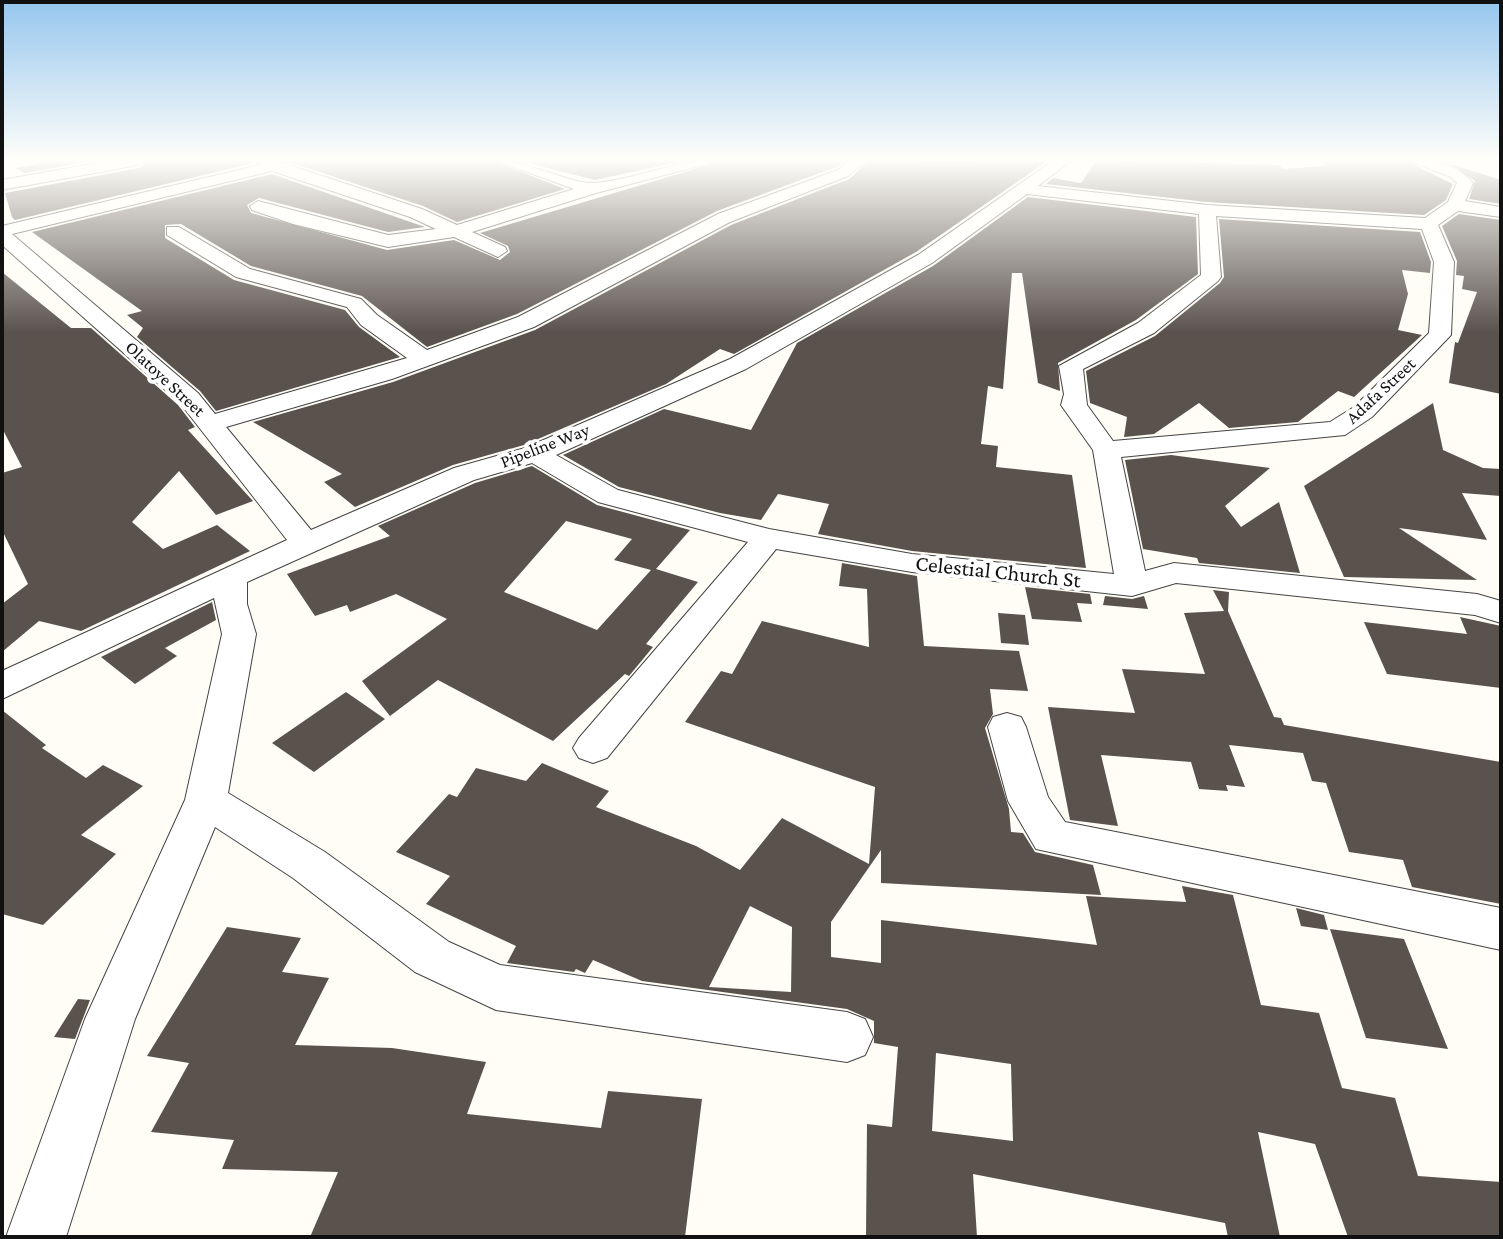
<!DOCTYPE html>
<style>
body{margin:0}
#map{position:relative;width:1503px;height:1239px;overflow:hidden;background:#fffdf5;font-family:"Crimson Pro",serif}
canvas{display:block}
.frame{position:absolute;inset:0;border:4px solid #111;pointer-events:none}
</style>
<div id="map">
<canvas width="1503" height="1239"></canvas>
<div class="frame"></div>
</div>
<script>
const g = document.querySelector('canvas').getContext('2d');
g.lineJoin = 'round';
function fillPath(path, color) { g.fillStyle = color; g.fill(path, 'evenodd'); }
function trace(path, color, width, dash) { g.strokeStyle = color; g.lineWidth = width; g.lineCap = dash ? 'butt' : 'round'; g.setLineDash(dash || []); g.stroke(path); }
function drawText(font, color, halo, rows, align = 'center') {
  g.font = font + ' "Crimson Pro",serif'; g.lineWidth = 8; g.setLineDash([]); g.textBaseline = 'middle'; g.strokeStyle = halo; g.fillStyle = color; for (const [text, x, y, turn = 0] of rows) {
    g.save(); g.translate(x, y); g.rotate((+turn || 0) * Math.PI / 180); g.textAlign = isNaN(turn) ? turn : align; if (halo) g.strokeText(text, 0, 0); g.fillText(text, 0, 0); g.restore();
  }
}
const building = new Path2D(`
 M56,160H98L25,173L15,168Z
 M149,160H252L254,163L15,220L12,217L5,193L139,168Z
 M283,160H491L565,189L457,222L423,206Z
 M516,160H688L595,180Z
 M725,160H846L836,167L717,211L517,314L427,347L362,296L251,266L181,224L165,225V238L234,280L345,310L359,327L400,357L216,411L200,391L137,337L143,328L127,315L142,311L32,232L272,174L425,227L388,232L259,198L247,205L251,213L387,250L454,240L500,260L510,252L508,246L480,233Z
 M870,160L1046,162L916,252L734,354L720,349L666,384L524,445L453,465L355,507L324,482L342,474L253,422L393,382L535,330L731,225L849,179Z
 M1097,160L1279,165L1283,169L1324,166L1325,160H1404L1453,184L1446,200L1424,215L1207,202L1046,184L1053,178L1081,183Z
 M1451,164L1501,180V204L1469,199L1475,181Z
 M1028,197L1196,217L1198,274L1136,320L1058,363L1060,391L1038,383L1022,273H1012L1003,389L988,386L981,444L998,446L996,467L1072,475L1086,568L912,551L818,534L829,504L778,494L761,520L720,513L619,487L563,455L664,409L751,430L797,343L933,266Z
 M1459,214L1501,220V394L1449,383L1455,342L1458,343L1477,292L1462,289L1464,276L1456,275L1457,261L1442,226Z
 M1219,219L1420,232L1431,262L1430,273L1402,270L1408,294L1398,330L1422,335L1354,397L1338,391L1298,422L1229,428L1199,403L1154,434L1124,437L1127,417L1090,403L1086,371L1155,336L1220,283L1224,277Z
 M2,272L71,328H91L178,405L195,427L188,430L253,501L216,515L179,471L132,522L163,549L217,525L250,551L81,631L39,621L2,652V604L28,584L2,530V473L22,467L2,428Z
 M1433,403L1443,450L1483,468L1501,469V496L1462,493L1487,540L1399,528L1477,580L1344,577L1304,486Z
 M1171,455L1270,468L1225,506L1241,527L1279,502L1300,573L1199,563L1197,558L1143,549L1125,460Z
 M532,466L597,505L690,530L656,569L698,582L646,644L653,647L629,676L625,674L553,741L438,680L390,716L362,681L447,619L396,594L350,612L347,605L315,616L287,574L390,536L378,526L475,483ZM566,521L632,539L614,560L651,570L597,630L504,592Z
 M842,563L917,576L924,646L1019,651L1028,691L990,689L993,714L985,728L1009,809L1011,832L1023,833L1035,852L1093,865L1101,895L881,883V850L831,922V957L881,963V920L1097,945L1086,896L1186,902L1182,886L1233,895L1261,1005L1319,1013L1342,1088L1395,1098L1418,1176L1501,1182V1237H1348L1315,1144L1258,1132L1280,1237H1228L1225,1223L973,1174L977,1237H866L867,1124L892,1127L898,1047L874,1043V1021L847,1009L642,981L593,960L585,973L576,969L574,972L507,963L516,946L426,904L450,876L396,852L449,794L457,797L476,768L526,781L542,763L609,791L596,807L696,846L740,870L782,818L869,864L875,787L685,722L721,671L732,674L762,621L869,647L867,589L839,586ZM750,906L792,927L791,992L709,987ZM936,1053L1011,1064L1013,1141L932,1131Z
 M1025,587L1090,594L1092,604L1077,603L1082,622L1032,619Z
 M1213,590L1229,592L1228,611L1274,717L1281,718L1284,725L1501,762V904L1412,887L1403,860L1349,852L1326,783L1312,781L1303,753L1229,745L1245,787L1226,785L1228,791L1199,789L1191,762L1101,755L1118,826L1070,820L1048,707L1135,713L1122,669L1205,674L1184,613L1224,611Z
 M1105,596L1132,599L1144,596L1148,609L1103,605Z
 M212,602L216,620L165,648L177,656L135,684L101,657Z
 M998,613L1025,615L1029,645L1001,643Z
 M1460,617L1501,626V688L1387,674L1364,622L1467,634Z
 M346,692L385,719L314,772L272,743Z
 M2,710L46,745L42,748L86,778L103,765L143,786L81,835L116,854L43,925L2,914Z
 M1296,908L1324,915L1328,930L1301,926Z
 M227,927L301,938L282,972L329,978L295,1045L392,1048L486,1062L467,1114L601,1128L608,1091L702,1099L685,1237H310L338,1172L222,1169L234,1140L151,1132L189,1063L147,1056Z
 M1330,929L1404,939L1448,1049L1366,1038Z
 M78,999L90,1000L75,1039L54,1037Z`);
const street = new Path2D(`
 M114,160H146L138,165L2,190V180Z
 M255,160H274L422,209L457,225L574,189L494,160C527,160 572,185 595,183C638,179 677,159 722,160L596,193L472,232L505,247L507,251L498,257L454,237L388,247L293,224L252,210L250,206L258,201L388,235L436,229L410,217L272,171L12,234L198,393L215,414L407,358L361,325L347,307L236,277L167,235V227H179L250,269L361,299L377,315L427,350L518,317L718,214L838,170L850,160H867L848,176L730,222L534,327L392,379L226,427L311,530L454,468L525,448L730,359L918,255L1054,160H1072L1038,186L1207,205L1425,218L1448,202L1457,183L1451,177L1407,160C1431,160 1457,163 1473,183L1465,201L1501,207V217L1458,211L1438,225L1454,262L1451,335L1372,417L1345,435L1121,457L1145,571L1174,563L1477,594L1501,601V623L1475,615L1176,583L1132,596L912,572L776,549L607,758L593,763L579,758L573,748L579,738L748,542L598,502L532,463L474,480L247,582V604L256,634L228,793L325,852L449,942L500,965L847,1012L865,1019L873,1037L865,1055L847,1062L496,1010L415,972L293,878L215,827L135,1019L66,1237H6L85,1019L185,800L222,634L214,598L2,699V671L287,540L180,403L2,245V226L260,165ZM1027,194L1199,214L1201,275L1138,323L1059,366L1064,394L1061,405L1093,450L1114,574L912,554L769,529L618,490L556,455L746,369L932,263ZM1216,216L1422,229L1434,262L1429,333L1354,407L1330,422L1113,441L1087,405L1083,369L1154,333L1218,281L1221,277Z
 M1007,713L1021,717L1026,727L1048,797L1065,822L1501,908V950L1036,849L1008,801L988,727L993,717Z`);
const farStreetnames = [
 ["Olatoye Street",165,379,43],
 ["Adafa Street",1381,391,-43],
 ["Pipeline Way",545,446,-21]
];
const streetNames = [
 ["Celestial Church St",998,572,6]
];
fillPath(building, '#5a524d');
trace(street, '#444', 2);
fillPath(street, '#fff');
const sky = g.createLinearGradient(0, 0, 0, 333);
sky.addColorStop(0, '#95c6ee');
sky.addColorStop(0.48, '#fffefa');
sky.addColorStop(1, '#fffefa00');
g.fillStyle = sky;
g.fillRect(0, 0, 1503, 333);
drawText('18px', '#111', '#fff', farStreetnames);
drawText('22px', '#111', '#fff', streetNames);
</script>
